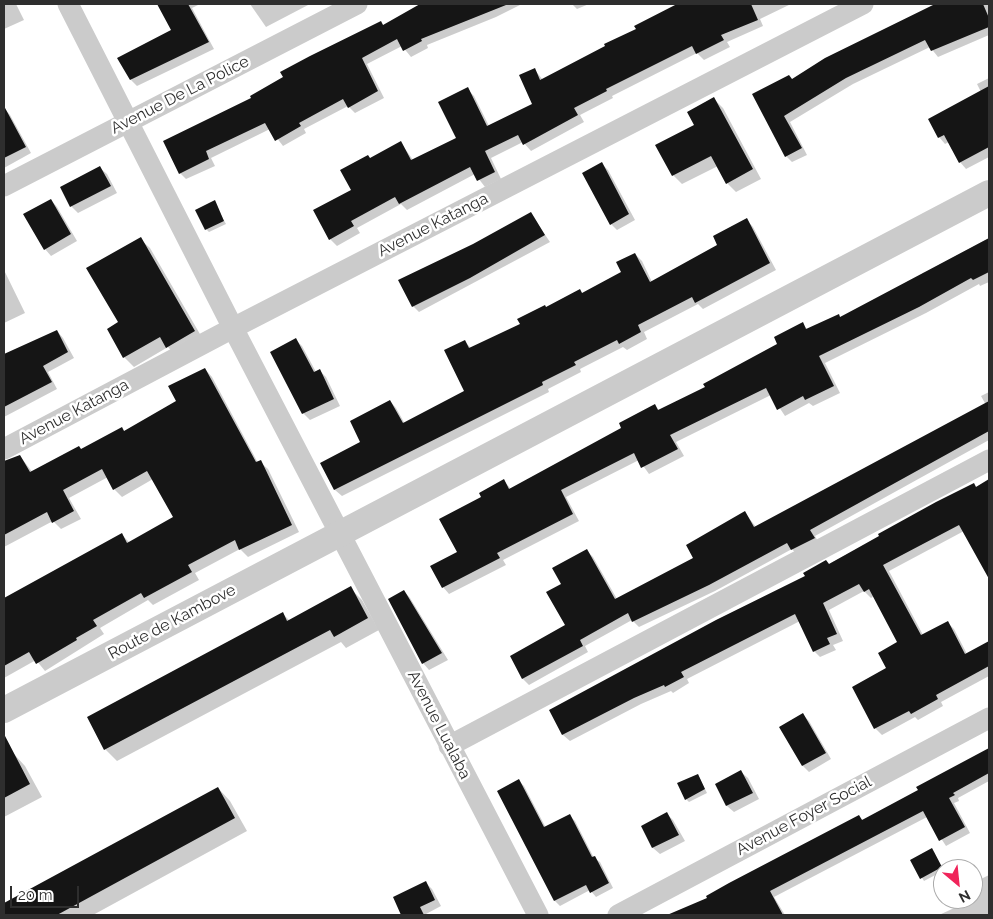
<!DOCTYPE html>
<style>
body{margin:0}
#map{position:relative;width:993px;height:919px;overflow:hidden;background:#fff;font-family:Raleway,sans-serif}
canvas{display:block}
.frame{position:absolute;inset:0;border:5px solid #2e2e2e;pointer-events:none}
.north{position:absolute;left:933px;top:859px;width:50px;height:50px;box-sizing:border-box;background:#fff;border:1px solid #ababab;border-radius:50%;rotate:152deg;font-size:14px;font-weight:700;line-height:20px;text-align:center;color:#2e2e2e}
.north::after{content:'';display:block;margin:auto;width:18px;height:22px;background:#f0245a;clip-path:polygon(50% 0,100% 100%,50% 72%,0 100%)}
.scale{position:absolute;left:10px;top:886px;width:69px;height:22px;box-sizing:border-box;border:2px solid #2e2e2e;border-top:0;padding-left:6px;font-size:15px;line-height:18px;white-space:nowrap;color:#2e2e2e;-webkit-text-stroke:4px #fff;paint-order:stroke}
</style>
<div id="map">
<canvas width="993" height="919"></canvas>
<div class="frame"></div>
<div class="north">N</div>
<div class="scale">20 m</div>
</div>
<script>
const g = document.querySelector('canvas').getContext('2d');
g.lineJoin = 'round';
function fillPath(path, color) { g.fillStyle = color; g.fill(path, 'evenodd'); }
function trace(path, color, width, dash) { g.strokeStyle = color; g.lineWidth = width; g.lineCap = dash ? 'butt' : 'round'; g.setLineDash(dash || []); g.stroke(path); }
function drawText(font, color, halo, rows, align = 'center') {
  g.font = font + ' Raleway,sans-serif'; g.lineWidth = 5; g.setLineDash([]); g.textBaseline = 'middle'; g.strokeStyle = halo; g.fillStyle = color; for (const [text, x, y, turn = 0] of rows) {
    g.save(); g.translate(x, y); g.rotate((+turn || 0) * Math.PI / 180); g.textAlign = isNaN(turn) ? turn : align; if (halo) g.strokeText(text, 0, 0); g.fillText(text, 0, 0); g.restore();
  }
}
const shadow = new Path2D(`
 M4,4H16L24,20L4,29Z
 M159,4H200L192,8L214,49L137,86L131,80L173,31Z
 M250,4H310L266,27Z
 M421,4H522L496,17L427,45L428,48L411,57L402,46L367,64L384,98L355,113L348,106L304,129L306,133L283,146L270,129L211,158L215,166L186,179L180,173L253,99L381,23L384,26Z
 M572,4H589L577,9Z
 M679,4H791L760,19L763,26L727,42L730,47L704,60L697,53L612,96L613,98L580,115L584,122L531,151L523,142L491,158L501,179L485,187L475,174L407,210L401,204L357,228L360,233L337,246L330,239L353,190L371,159L401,143L413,160L457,138L467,89L474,96L489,126L534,104V69L543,80L638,30L636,27Z
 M939,4H989V35L938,57L930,47L853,84L790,122L807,155L792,162L786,156L754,95L792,80L826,59Z
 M989,78V157L966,169L960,162L949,142L945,144L939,137L981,92L977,84Z
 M714,99L723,108L761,179L736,192L727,183L718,166L682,184L673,175L696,125Z
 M4,108L10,115L31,153L4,168Z
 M602,164L608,170L635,220L617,230L611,224Z
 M100,168L107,174L117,193L78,213L71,206Z
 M51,200L57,207L77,241L51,256L45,249Z
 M214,202L226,224L209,232L206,229Z
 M531,214L550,242L419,312L413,306L474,245Z
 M747,220L753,227L776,270L703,309L698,304L644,332L647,339L627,350L623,347L580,369L581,372L548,389L549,392L342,496L335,490L322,464L362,443L390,401L396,408L405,424L466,391L464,341L471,348L521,324L580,291L583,294L623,272L635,254L642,261L652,282L719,245Z
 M989,238V282L980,286L979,284L926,313L825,363L840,393L813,406L809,403L785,416L771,395L676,442L684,456L649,474L639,460L566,497L579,521L503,560L506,565L449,594L443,587L482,497L504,481L511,489L623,428L655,406L660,411L706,388L779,345L803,324L808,330L839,316L841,318Z
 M140,239L150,248L204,341L177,357L168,347L134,367L124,357L119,323Z
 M4,270L25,313L4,323Z
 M57,331L63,338L74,358L48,372L57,389L4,417V356Z
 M296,340L302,346L316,372L320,371L326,377L340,406L310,420L303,413L272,352Z
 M205,369L212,377L258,463L260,462L268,469L299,532L248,557L240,549L195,573L199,580L153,605L148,600L100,628L104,634L45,671L36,660L4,678V599L122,535L130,543L175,518L153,479L122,497L114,489L108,477L69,498L81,519L61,529L53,521L4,547V491L9,488L4,480V463L20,456L33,473L122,429L125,432L178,402Z
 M989,392V440L815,536L820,545L798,556L792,549L715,591L639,627L632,620L585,646L588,652L529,685L523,679L511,657L566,626L563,585L587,551L593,557L617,599L695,558L745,513L756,527L986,405L981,396Z
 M989,480V568L964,531L889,571L923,635L948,623L954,629L967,654L989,643V676L941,702L943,706L918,720L915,717L882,735L875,728L888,669L899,643L874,596L871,598L864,591L829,610L843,641L833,645L836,650L820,657L814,651L800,621L687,679L689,683L673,693L671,691L641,704L570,741L563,735L550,710Z
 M350,588L362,600L379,630L346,648L341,642L117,761L105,749L88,718L283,614L290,621Z
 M404,591L410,598L448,660L429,670L423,663Z
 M803,715L809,721L831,759L809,772L803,766Z
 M989,749V781L958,798L959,801L954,803L970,833L946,846L927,817L774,897L785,915H670L708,898L859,817L863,820L920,790L918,787Z
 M13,753L25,766L42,797L4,817V758Z
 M741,772L748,778L759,799L734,812L727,806L717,785Z
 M698,775L707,793L689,802L686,799Z
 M519,781L524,786L546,828L570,816L575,821L594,858L600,862L613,888L596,897L590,890L560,906L555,901L499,792Z
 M218,788L230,801L247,831L93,915H6L4,904Z
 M667,814L673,820L685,841L660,854L653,848L643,827Z
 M934,852L943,871L924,881L911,860Z
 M989,875V915H939L965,903L963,899H973V883Z
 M426,883L432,889L441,906L426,914V915H403L394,898Z`);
const building = new Path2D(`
 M157,4H188L209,42L130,80L117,58L171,30Z
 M420,4L506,5L421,39L422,41L403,51L397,39L362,58L378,91L348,108L343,99L299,123L301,126L275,141L265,123L206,151L209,159L179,174L163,141L251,98L250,96L283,77L280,72L310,56L381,21L383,25Z
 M677,4H751L758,20L721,35L724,40L696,54L692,46L606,89L607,91L574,108L578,115L523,145L518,135L485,151L495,172L477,181L470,167L399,204L395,197L351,221L354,226L329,240L313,210L351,190L340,170L368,155L370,158L401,141L411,160L456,138L438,102L468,87L487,126L532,104L519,75L535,68L540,80L605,46L604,44L636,29L634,26Z
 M935,4H983L989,18V27L931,51L925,40L846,78L784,116L802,148L785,157L752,94L789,75L792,79L825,58Z
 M989,86V147L959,163L944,135L938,138L928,119Z
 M714,97L753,169L726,184L711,156L672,176L655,145L694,125L687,112Z
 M4,106L26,147L4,158Z
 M602,162L629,214L610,225L582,173Z
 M100,166L111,186L70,207L60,187Z
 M51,199L71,234L44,250L23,214Z
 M215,200L224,221L205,230L195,210Z
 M531,212L545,235L470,278L412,307L398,280L473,244Z
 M747,218L770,263L695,303L692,297L638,325L641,332L619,344L617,340L574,362L576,365L542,382L543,385L334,490L320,463L360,442L350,421L390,400L403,423L464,391L444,350L465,340L469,348L520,324L517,319L545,305L546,307L580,289L582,293L621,272L616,262L635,253L650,282L717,245L713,236Z
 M141,237L195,331L166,348L160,337L123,358L107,329L118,322L86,268Z
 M989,238V272L973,280L971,278L919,307L819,356L834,386L805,400L803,396L777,410L766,388L670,435L678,449L641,468L634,453L561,490L573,514L497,553L500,558L442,588L430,566L457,552L439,519L481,497L479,493L504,479L509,489L621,428L619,423L655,404L658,410L705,387L703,384L777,344L774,337L803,322L806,329L839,314L840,317Z
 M57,330L68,352L43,366L52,382L4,407V354Z
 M296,338L314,372L320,369L334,399L302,414L270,352Z
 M205,368L256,462L261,460L292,525L239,550L235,540L188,565L192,572L144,598L141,593L93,620L97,626L76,638L77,640L36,664L29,652L4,666V598L122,533L127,543L173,517L147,471L113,490L102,469L63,490L74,511L52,523L47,512L4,535V461L20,455L30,472L79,446L81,449L122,427L124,431L176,401L168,386Z
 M989,401V431L810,530L815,538L791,550L787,543L709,585L632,622L628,613L580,640L583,646L522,679L510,656L565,625L546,592L561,584L552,568L587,549L615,599L693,558L686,545L745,511L754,527Z
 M989,479V579L959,525L883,565L921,635L948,621L965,654L989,641V666L936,695L938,699L911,714L909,711L874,729L852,687L886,668L878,653L897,642L869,589L864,592L859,584L823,603L837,634L827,638L830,644L813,652L795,614L681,672L684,677L665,687L664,685L634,698L562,735L549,710L716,620L805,576L803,573L826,560L829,564L879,536L878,534L936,502L974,483L976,487Z
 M351,586L368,618L334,637L330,630L104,750L87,717L283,612L287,621Z
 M404,590L442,653L422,664L388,599Z
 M803,713L826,753L802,766L779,727Z
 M4,734L30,784L4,798Z
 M989,748V773L953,793L955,795L949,798L965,827L939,841L923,811L770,891L783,915H667L707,898L706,896L729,883L859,815L862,820L918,790L916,787Z
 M741,770L753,793L726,806L715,784Z
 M698,774L705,789L685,800L677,783Z
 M519,779L544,827L570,814L592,857L595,856L609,883L590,893L586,885L554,901L497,791Z
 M218,787L235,818L57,915H4V903Z
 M667,812L679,835L652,848L641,826Z
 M932,848L942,867L920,879L910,860Z
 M426,881L435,900L420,907L424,915H401L393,897Z`);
const minor = new Path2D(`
 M68,4L233,328L538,915
 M4,186L357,4
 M4,449L233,328L863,4
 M449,746L989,460
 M618,915L989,718`);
const tertiary = new Path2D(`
 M4,710L989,193`);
const streetNames = [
 ["Avenue De La Police",180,95,-27],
 ["Avenue Katanga",433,225,-27],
 ["Avenue Katanga",74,412,-28],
 ["Route de Kambove",172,622,-28],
 ["Avenue Lualaba",439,725,63],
 ["Avenue Foyer Social",804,816,-28]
];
fillPath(shadow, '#0003');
fillPath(building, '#151515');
trace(minor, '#cbcbcb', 21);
trace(tertiary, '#cbcbcb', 26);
drawText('16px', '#2e2e2e', '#fff', streetNames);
</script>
